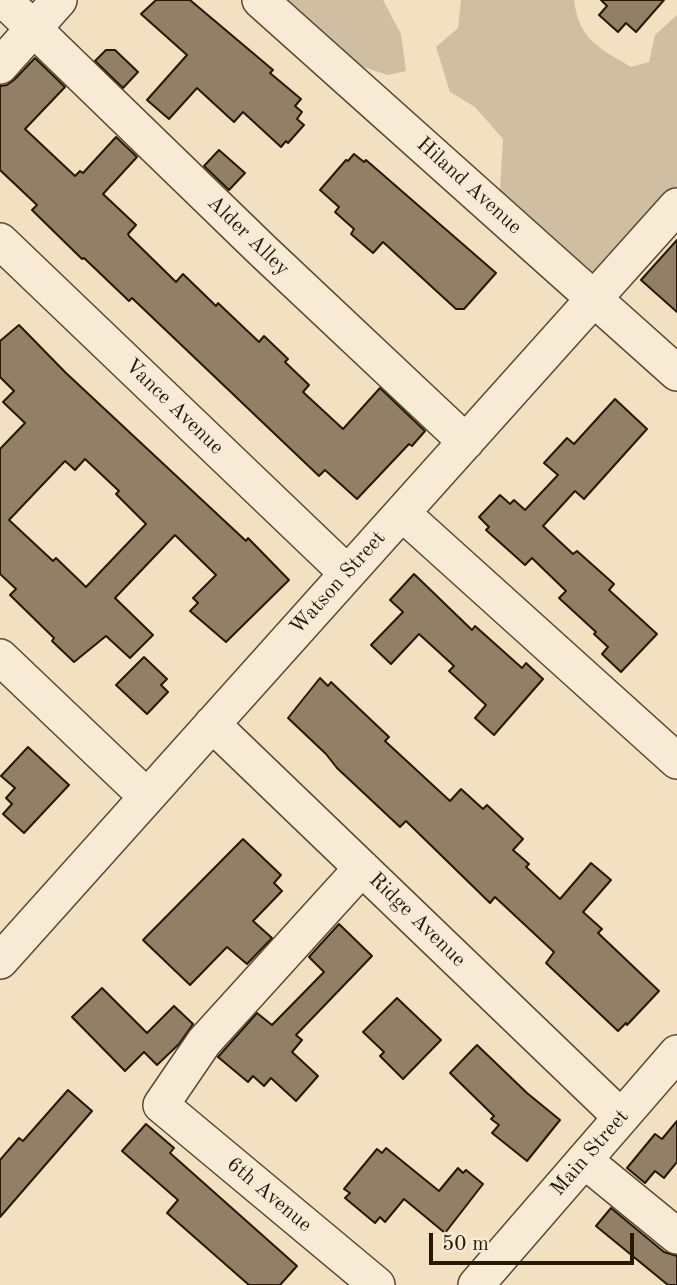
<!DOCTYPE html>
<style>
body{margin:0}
#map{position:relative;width:677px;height:1285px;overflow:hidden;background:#f2e0c0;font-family:"Old Standard TT",serif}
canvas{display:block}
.scale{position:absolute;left:429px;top:1233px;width:205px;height:32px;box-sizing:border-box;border:4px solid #291603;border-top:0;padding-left:9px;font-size:21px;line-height:24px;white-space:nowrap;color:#291603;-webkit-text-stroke:5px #f7ebd6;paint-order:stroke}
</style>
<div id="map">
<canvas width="677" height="1285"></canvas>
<div class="scale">50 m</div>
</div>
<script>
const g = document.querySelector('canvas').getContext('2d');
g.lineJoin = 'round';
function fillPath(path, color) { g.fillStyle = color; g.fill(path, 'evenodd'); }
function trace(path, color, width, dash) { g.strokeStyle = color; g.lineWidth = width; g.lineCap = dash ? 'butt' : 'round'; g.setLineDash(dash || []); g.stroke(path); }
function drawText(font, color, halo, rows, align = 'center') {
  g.font = font + ' "Old Standard TT",serif'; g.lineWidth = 6; g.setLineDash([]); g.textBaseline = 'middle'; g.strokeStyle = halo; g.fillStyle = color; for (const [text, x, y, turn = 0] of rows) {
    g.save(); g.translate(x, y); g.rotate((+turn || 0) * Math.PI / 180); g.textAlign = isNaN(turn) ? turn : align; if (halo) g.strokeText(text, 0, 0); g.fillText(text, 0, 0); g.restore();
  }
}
const green = new Path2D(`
 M274,0H383L401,34L406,71L388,75L351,63Z
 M461,0H574C579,40 599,48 631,67L649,62L655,35L677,15V198L595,289L499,207L503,139L475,107L450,92L436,47L458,28Z`);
const building = new Path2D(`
 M156,0H190L273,70L270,73L301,99L295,106L302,112L297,119L304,125L288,143L286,141L281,147L243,112L234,122L197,88L169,119L147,100L187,55L141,14Z
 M601,0H664L636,32L626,23L618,32L599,15L607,6Z
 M106,50H115L138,72L123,88L95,61Z
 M35,58L65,87L25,129L75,176L80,171L83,173L116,137L137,157L103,194L136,225L128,234L129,236L176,282L183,274L216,306L218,303L259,342L264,336L288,359L285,362L309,385L303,392L343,429L380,388L425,431L412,446L409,444L357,499L325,470L319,476L132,298L129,301L84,258L82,259L32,210L37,205L0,170V86L7,85L14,80Z
 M219,150L245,173L229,190L204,166Z
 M354,154L364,162L366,160L496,273L464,309H456L383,242L373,253L351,234L354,229L335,212L339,207L320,190L346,160L348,161Z
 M677,240V312L641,280Z
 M19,325L66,373L246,541L248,538L289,580L226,642L190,611L198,603L193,598L216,575L175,535L115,598L153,635L130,658L106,636L74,662L52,641L54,638L10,595L16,589L0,574V449L25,423L3,402L14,391L0,377V341ZM85,459L119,491L116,494L146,524L86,587L56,558L53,561L9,520L65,461L75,470Z
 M615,399L647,429L584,499L575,491L543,526L573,554L577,551L614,584L609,590L657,634L621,672L602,654L608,647L594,634L596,632L559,598L566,591L532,558L525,565L486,530L489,527L479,517L500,495L510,504L514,500L525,510L558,475L544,463L567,438L574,444Z
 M414,574L472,630L475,626L522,668L526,663L543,679L494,735L475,718L486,705L449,671L454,666L419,634L391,664L371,645L403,612L390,600Z
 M144,657L167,679L161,685L168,692L147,714L116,685Z
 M320,678L328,686L331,682L389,737L385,741L450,801L461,789L483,809L487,805L523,839L513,850L529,864L526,867L560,899L591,863L611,880L583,912L602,929L598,933L659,991L627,1025L626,1023L618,1031L546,963L554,952L495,897L490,903L406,821L400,827L337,768L326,754L288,718Z
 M28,747L69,785L24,833L3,814L12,804L6,798L15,788L1,776Z
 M243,839L281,875L274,883L282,891L253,921L272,938L247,964L227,947L190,985L143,940Z
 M339,924L372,956L296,1035L302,1040L292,1052L318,1076L296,1101L271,1078L264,1086L253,1076L248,1082L218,1057L257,1013L272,1025L324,972L309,957Z
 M102,988L147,1033L174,1006L193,1024L179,1044L157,1065L144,1052L125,1071L72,1017Z
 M397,998L441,1040L403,1079L380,1056L384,1052L363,1032Z
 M477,1045L527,1093L560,1120L527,1161L492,1133L499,1125L491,1119L494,1116L450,1073Z
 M68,1090L92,1111L0,1217V1160L19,1138L23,1141Z
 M677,1121V1162L664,1178L655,1171L645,1183L627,1168L655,1134L662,1139Z
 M146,1124L174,1148L170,1153L297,1266L280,1285H249L167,1213L178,1200L122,1151Z
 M386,1148L439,1191L458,1168L463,1173L466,1170L483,1184L445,1233L404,1199L385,1222L380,1217L375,1223L345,1198L350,1193L344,1189L377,1149L382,1153Z
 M611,1208L664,1252L677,1256V1285H668L596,1226Z`);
const minor = new Path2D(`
 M4,0L263,251L466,442
 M260,0L677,373
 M0,66L59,0
 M0,241L347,573
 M402,513L677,761
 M0,657L147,797
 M212,724L621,1117
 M362,868L204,1042L161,1105L377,1285
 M0,961L677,206
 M584,1160L677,1236
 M476,1285L677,1053`);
const streetNames = [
 ["Hiland Avenue",469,186,42],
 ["Alder Alley",248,236,44],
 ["Vance Avenue",174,407,44],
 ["Watson Street",338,583,-48],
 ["Ridge Avenue",417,920,44],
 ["Main Street",590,1153,-49],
 ["6th Avenue",269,1195,40]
];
fillPath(green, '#d0bea0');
fillPath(building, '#927f65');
trace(building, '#291603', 2);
trace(minor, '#5b4832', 38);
trace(minor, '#f7ebd6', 35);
drawText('21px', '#291603', '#f7ebd6', streetNames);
</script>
